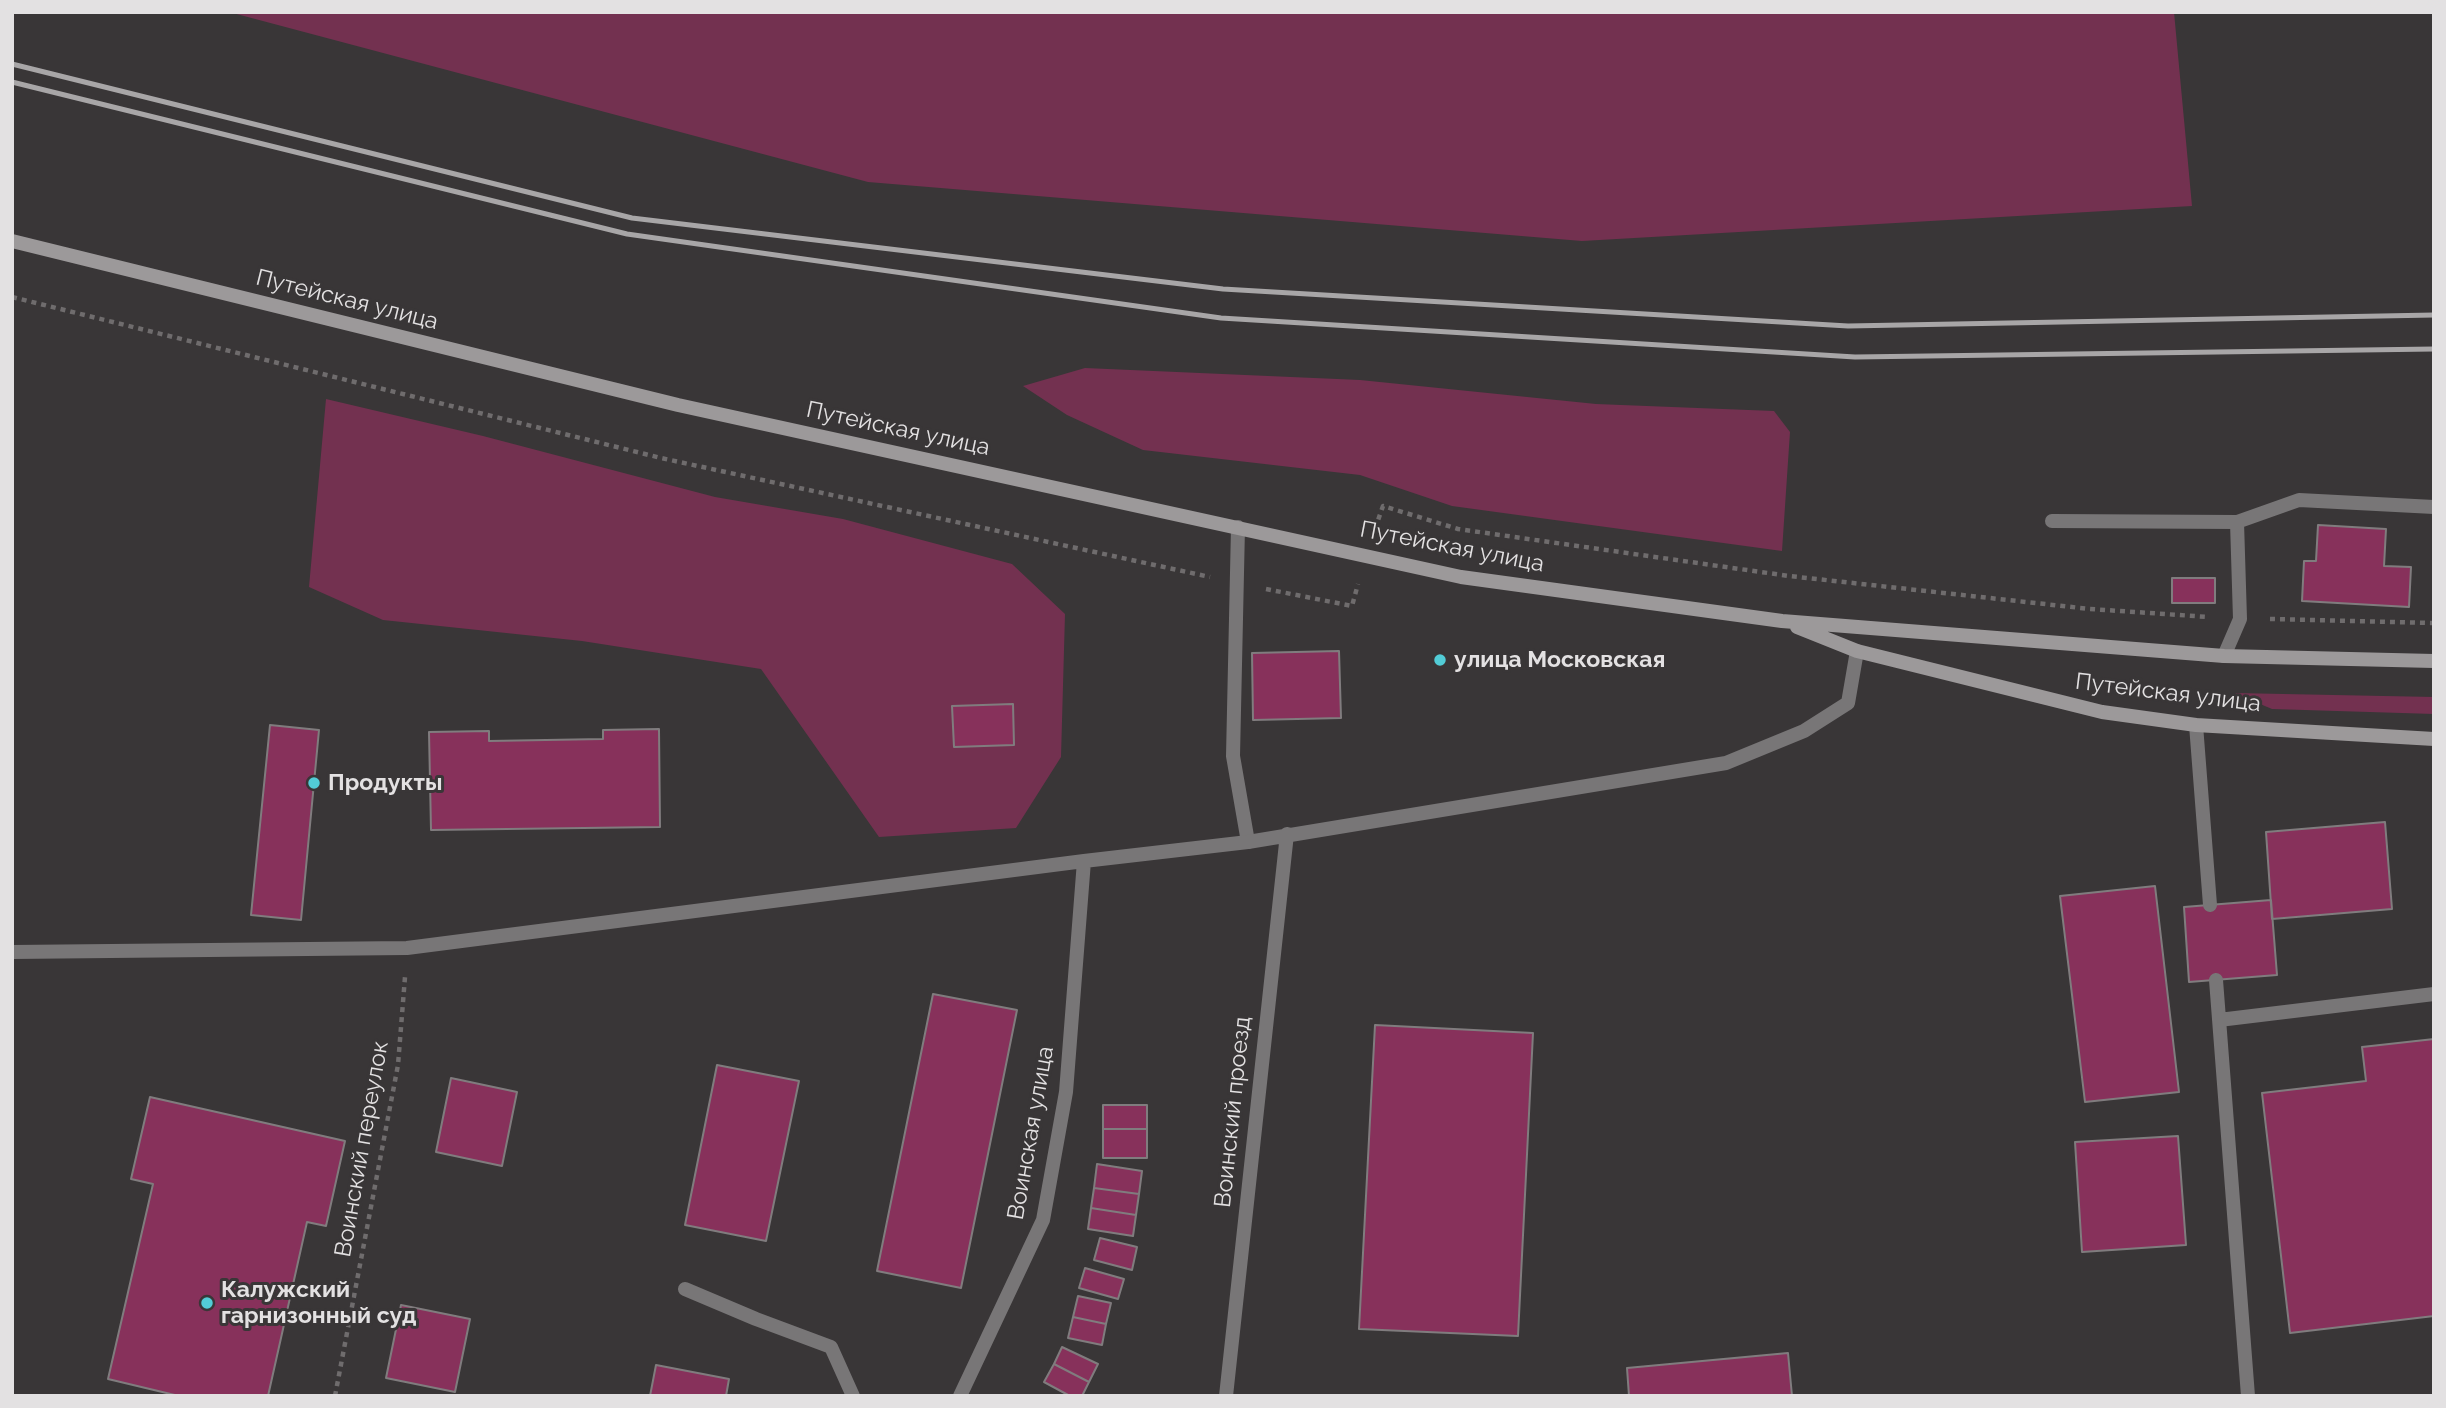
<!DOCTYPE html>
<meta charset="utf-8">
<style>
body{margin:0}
#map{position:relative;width:2446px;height:1408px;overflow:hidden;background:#393637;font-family:Raleway,sans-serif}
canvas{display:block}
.frame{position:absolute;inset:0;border:14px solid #e3e1e2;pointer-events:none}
</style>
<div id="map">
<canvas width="2446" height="1408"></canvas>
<div class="frame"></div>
</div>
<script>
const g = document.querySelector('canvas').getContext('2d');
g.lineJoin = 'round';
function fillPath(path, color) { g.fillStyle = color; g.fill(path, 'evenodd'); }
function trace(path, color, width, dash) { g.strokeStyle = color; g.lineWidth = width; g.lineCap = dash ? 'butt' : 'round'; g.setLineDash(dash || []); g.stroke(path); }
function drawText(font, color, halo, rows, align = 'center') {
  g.font = font + ' Raleway,sans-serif'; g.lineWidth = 6; g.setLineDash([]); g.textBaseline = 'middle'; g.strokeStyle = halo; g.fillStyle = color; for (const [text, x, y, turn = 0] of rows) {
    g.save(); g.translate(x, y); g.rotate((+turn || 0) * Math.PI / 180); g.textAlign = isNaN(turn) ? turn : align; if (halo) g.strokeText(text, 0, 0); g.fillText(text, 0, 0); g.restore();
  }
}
const green = new Path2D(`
 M229,12H2174L2192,206L1582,241L868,182Z
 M1085,368L1360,380L1596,404L1774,411L1790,432L1782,551L1452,506L1360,475L1143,450L1067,415L1023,386Z
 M326,399L483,436L715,497L843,519L1012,564L1065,614L1061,757L1016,828L879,837L761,669L582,641L383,620L309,587Z
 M2234,693L2434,697V714L2272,709Z`);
const building = new Path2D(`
 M2318,525L2386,529L2384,566L2411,567L2409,607L2302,601L2304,561H2316Z
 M2172,578H2215V603H2172Z
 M1339,651L1341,718L1253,720L1252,653Z
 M1013,704L1014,745L954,747L952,706Z
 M270,725L319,730L301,920L251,915Z
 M659,729L660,827L431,830L429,732L489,731V741L603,739V730Z
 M2385,822L2392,909L2272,919L2266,832Z
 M2155,886L2179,1092L2085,1102L2060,896Z
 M2271,900L2277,975L2189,982L2184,907Z
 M933,994L1017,1010L961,1288L877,1271Z
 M1375,1025L1533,1033L1518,1336L1359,1329Z
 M2434,1039V1316L2290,1333L2262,1093L2366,1081L2362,1047Z
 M717,1065L799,1081L766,1241L685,1225Z
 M451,1078L517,1092L502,1166L436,1152Z
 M150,1097L345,1141L326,1226L307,1222L268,1396H179L108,1379L153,1184L131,1179Z
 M1103,1105H1147V1129H1103Z
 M1103,1129H1147V1158H1103Z
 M2178,1136L2186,1245L2082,1252L2075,1142Z
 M1097,1164L1142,1171L1139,1194L1094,1188Z
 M1094,1188L1139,1194L1136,1215L1091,1208Z
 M1091,1208L1136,1215L1133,1236L1088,1229Z
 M1100,1238L1137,1247L1132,1270L1094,1260Z
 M1085,1268L1124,1279L1118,1299L1079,1288Z
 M1078,1296L1111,1303L1106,1324L1073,1317Z
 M401,1305L470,1319L455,1392L386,1378Z
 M1073,1317L1106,1324L1102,1345L1068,1338Z
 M1062,1347L1098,1364L1089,1382L1054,1364Z
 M1788,1353L1792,1396H1629L1627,1368Z
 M1054,1364L1089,1382L1082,1396H1070L1044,1382Z
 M656,1365L729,1379L726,1396H650Z`);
const path = new Path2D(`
 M12,297L661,458L1210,577
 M1375,529L1383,506L1458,529L1789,576L2090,609L2209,617
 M1266,589L1352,606L1358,584
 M2270,619L2434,623
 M335,1396L398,1065L405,977`);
const lane = new Path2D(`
 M2052,521L2237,522L2240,619L2224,656
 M2237,522L2299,500L2434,507
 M1238,527L1233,756L1248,842
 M2196,725L2210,905
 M2216,980L2248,1396
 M2219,1020L2434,994
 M685,1289L756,1319L831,1347L853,1396`);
const street = new Path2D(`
 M12,952L407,948L1084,861L1248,842L1726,763L1804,731L1848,703L1857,651
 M960,1396L1043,1220L1066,1092L1084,861
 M1226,1396L1287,834`);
const secondary = new Path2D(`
 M12,241L678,405L1461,577L1782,621L2224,656L2434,661
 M1797,627L1857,651L2102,712L2196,725L2434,739`);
const rail = new Path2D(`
 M12,64L632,218L1223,289L1848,326L2434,315
 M12,82L627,234L1221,318L1855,357L2434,349`);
const markers = [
 [1440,660,7,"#52ccd6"],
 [314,783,7,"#52ccd6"],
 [207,1303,7,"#52ccd6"]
];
const streetNames = [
 ["Путейская улица",347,300,14],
 ["Путейская улица",898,429,12],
 ["Путейская улица",1452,547,11],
 ["Путейская улица",2168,693,7],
 ["Воинский проезд",1233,1112,-84],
 ["Воинская улица",1031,1133,-80],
 ["Воинский переулок",362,1149,-80]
];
const poiNames = [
 ["улица Московская",1454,660],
 ["Продукты",328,783],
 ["Калужский",221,1290],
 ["гарнизонный суд",221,1316]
];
fillPath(green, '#733150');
fillPath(building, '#87315b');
trace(building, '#807c7e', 2);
trace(path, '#6f6c6d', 4.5, [5, 5]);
trace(lane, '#787677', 14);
trace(street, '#787677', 14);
trace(secondary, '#9c999a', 14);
trace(rail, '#a8a6a7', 5);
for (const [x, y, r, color] of markers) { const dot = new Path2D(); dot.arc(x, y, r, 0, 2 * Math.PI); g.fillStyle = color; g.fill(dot); trace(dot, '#393637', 2.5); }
drawText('23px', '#e3e1e2', '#393637', streetNames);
drawText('bold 23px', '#e3e1e2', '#393637', poiNames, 'left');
</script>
